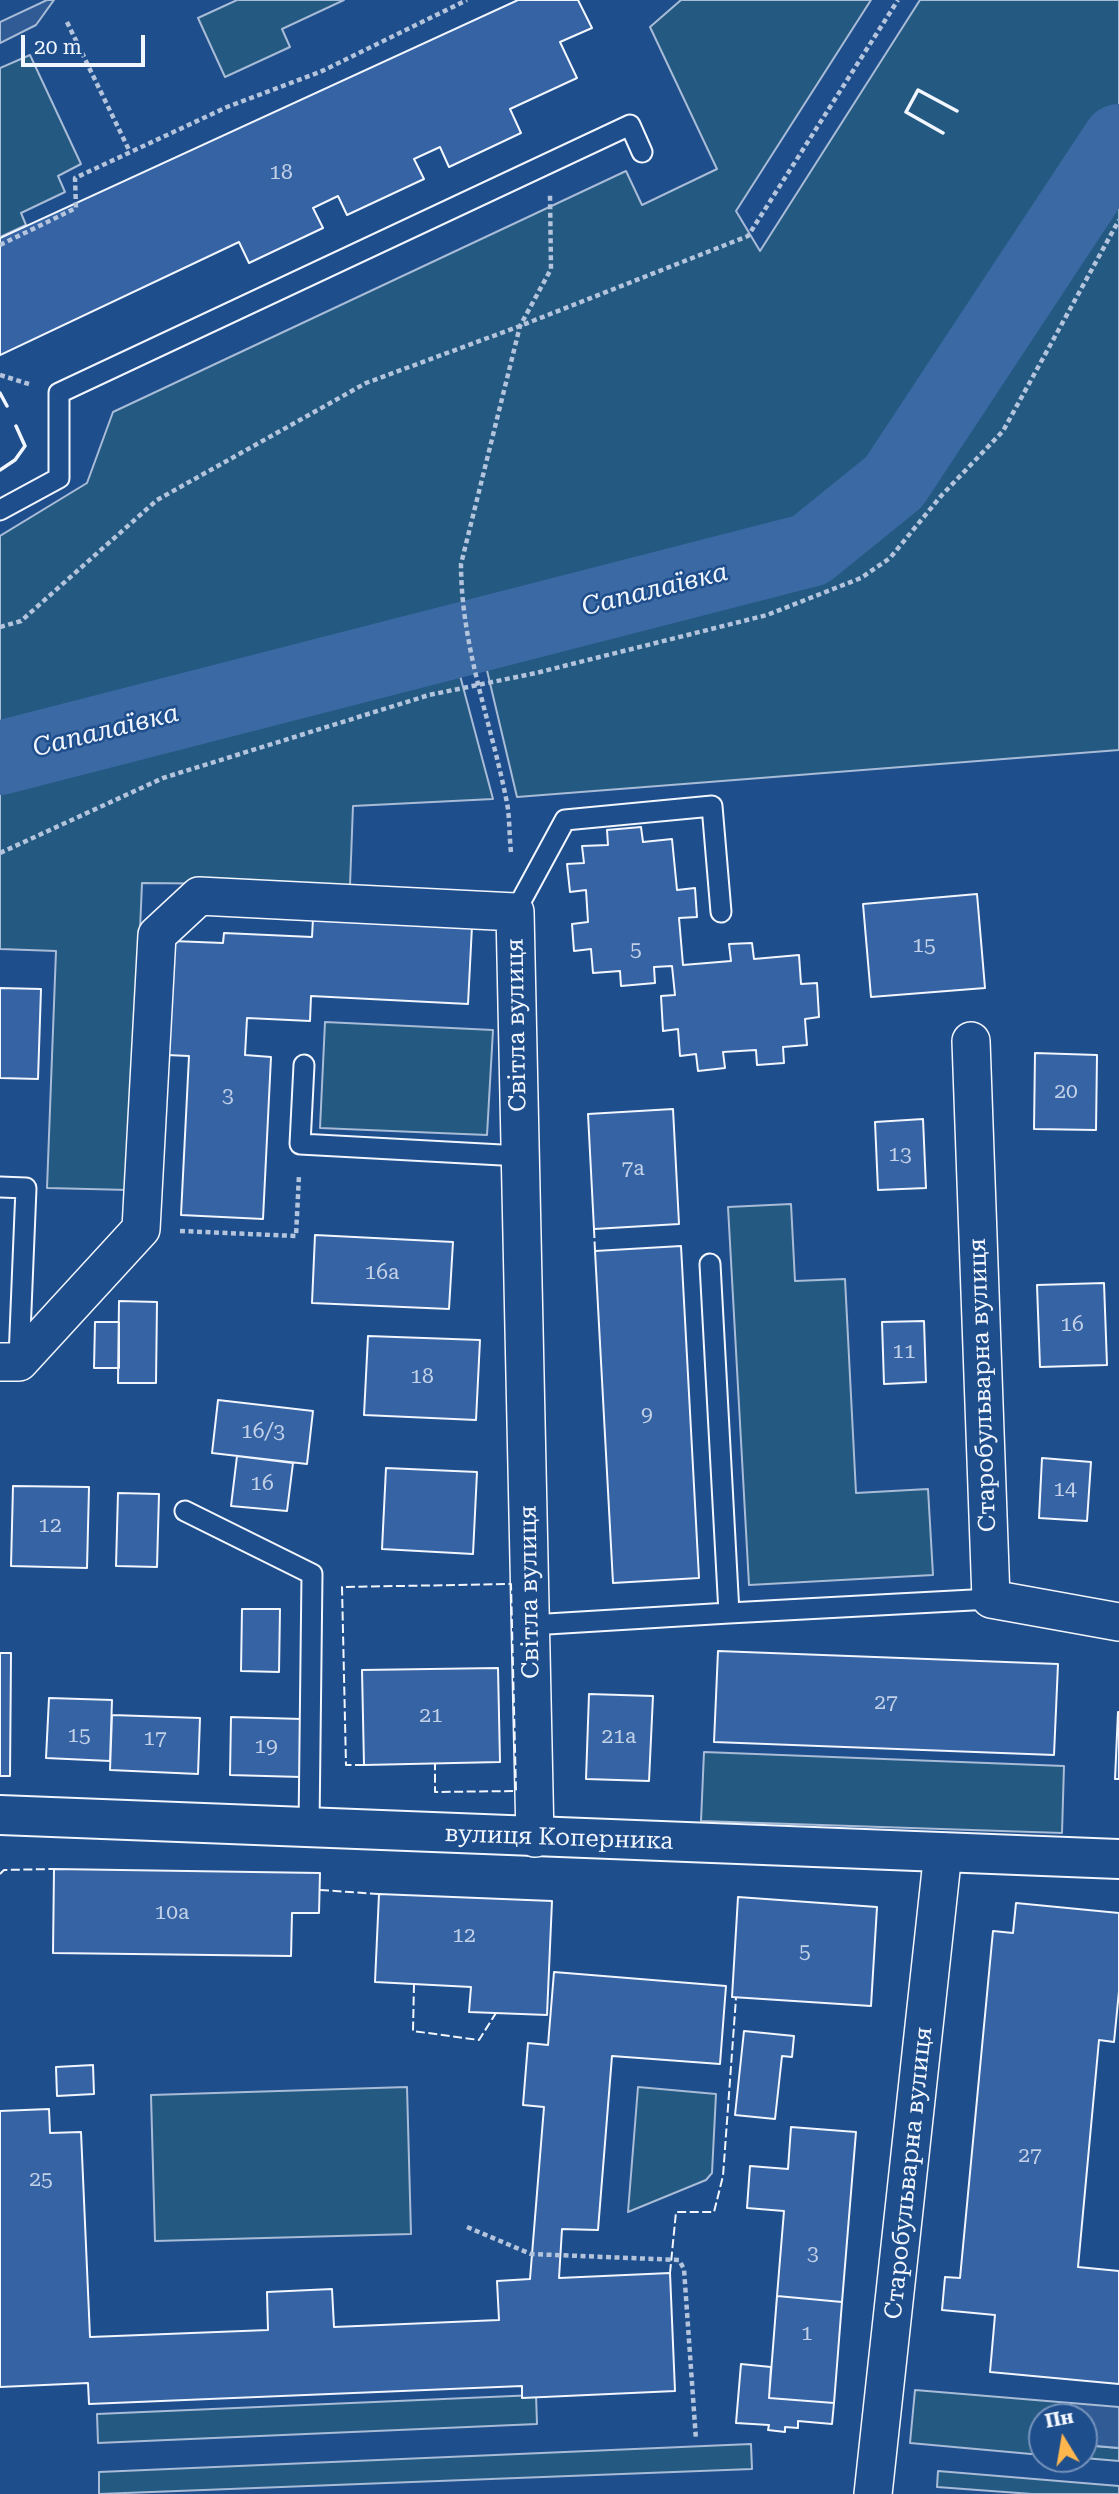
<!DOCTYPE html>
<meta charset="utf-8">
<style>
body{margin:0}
#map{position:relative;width:1119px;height:2494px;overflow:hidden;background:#1f4e8c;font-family:"Roboto Serif",serif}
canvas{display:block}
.north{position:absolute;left:1028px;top:2403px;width:70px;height:70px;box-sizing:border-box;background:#1f4e8c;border:2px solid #7391ba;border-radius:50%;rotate:349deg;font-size:19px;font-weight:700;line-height:28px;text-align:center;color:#f2f6ff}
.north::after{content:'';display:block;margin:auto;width:24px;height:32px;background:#ffb74d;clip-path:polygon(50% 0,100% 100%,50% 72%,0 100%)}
.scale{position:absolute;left:21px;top:35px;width:124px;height:32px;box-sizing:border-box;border:4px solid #f2f6ff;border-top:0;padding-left:9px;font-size:21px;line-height:24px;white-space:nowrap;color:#f2f6ff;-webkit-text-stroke:5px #1f4e8c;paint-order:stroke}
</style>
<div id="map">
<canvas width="1119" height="2494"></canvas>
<div class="north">Пн</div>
<div class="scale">20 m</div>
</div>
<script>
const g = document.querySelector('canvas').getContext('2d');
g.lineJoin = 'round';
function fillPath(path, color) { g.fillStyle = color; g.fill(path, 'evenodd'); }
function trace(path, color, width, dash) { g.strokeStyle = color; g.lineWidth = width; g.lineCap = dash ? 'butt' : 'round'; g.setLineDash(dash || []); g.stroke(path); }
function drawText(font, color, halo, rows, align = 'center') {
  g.font = font + ' "Roboto Serif",serif'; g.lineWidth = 5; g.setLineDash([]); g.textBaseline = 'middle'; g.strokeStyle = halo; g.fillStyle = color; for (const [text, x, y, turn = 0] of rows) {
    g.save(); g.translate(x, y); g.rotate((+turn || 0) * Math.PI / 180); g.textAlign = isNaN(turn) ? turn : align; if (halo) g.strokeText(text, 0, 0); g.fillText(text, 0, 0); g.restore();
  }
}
const green = new Path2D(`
 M237,0H344L282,29L290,47L225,77L198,18Z
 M681,0H871L736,211L760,251L920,0H1119V750L517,797L485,662L458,668L493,799L353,806L350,885L142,883L129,1190L47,1188L56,951L0,949V536L87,483L113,412L626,171L642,205L717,169L650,27Z
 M30,55L81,164L58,176L65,192L21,213L26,225L0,237V68Z
 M325,1022L493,1030L487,1135L320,1128Z
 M791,1204L795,1281L845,1279L856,1493L928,1489L933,1575L749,1585L728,1207Z
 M704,1752L1064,1766L1062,1833L701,1821Z
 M407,2087L411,2234L155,2241L151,2095Z
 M638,2087L716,2094L712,2173L706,2180L628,2212Z
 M915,2390L1071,2403L1069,2417H1042V2455L910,2443Z
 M536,2395L537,2424L98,2443L97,2414Z
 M751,2444L752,2469L99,2494V2472Z
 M1084,2445L1119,2448V2461L1084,2458Z
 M938,2471L1119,2486V2494H1032L937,2487Z`);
const parking = new Path2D(`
 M47,0H54L36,25L0,43V22Z
 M1071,2403L1119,2407V2448L1084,2445V2417H1069Z`);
const river = new Path2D(`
 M0,758L810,550L894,482L1119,141`);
const building = new Path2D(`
 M518,0H578L592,28L560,42L577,78L510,109L521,133L449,167L440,147L414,159L424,179L347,215L338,196L313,208L323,228L249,263L239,242L0,355V238Z
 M641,827L643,842L672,839L677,890L695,888L697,917L679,918L683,965L731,961L729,944L752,943L754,959L799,955L801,984L817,983L819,1017L805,1019L807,1045L783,1047L784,1063L757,1065L756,1050L723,1052L725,1068L698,1071L696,1054L680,1056L678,1029L663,1031L661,996L675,995L672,966L654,967L655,983L621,986L620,971L593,973L591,949L574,951L572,924L588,922L586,890L570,892L567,864L584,863L582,846L608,845L607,830Z
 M977,894L985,988L871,997L863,904Z
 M313,918L472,926L468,1004L311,996L310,1021L247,1018L245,1055L271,1057L263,1219L181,1215L189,1056L167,1055L173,941L223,943L224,933L312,937Z
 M0,988L41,989L38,1079L0,1078Z
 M1035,1053L1097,1055L1096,1130L1034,1129Z
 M673,1109L679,1224L594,1229L588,1114Z
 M923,1119L926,1188L878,1190L875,1122Z
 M315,1235L453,1242L449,1309L312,1303Z
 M681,1246L699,1578L613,1583L595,1251Z
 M1104,1283L1107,1365L1040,1367L1037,1285Z
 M119,1301L157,1302L156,1383H118Z
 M924,1321L926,1382L884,1384L882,1322Z
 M95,1322H119V1368H94Z
 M368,1336L480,1340L476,1420L364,1415Z
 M218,1400L313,1411L307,1464L212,1453Z
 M237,1456L293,1463L287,1511L231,1506Z
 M1042,1458L1091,1462L1087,1521L1039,1518Z
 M386,1468L477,1472L473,1554L382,1549Z
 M13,1486L89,1487L87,1568L11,1566Z
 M118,1493L159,1494L157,1567L116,1566Z
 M242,1609H280L279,1672L241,1671Z
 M718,1651L1058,1664L1054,1755L714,1742Z
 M0,1653H11L10,1776H0Z
 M498,1668L500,1762L364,1765L362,1670Z
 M589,1694L653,1696L649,1781L586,1779Z
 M49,1698L112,1700L110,1761L46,1758Z
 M1118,1712H1119V1779H1115Z
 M112,1715L200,1718L198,1774L110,1770Z
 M231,1717L302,1719L301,1777L230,1775Z
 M54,1869L320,1873L319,1913H292L291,1956L53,1953Z
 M379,1894L552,1901L547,2015L469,2012L471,1987L375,1982Z
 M738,1897L877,1907L871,2006L732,1997Z
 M1016,1903L1119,1913V1991L1114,2042L1099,2040L1078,2267L1119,2271V2384L990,2372L995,2315L942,2310L945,2277L960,2278L993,1931L1013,1933Z
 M554,1972L726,1986L720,2064L612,2056L598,2230L562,2229L559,2278L670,2273L675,2391L522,2398V2386L89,2404L88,2383L0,2387V2111L49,2109L50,2133L81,2132L90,2337L268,2330L267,2292L332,2289L334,2327L499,2320L497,2281L530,2279L544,2107L523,2105L528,2043L548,2045Z
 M744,2031L794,2036L792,2057L782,2056L775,2119L735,2115Z
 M93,2065L94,2094L57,2096L56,2067Z
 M791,2127L856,2132L842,2302L777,2296L784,2211L747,2208L750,2166L788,2169Z
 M777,2296L842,2302L834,2403L769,2398Z
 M741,2364L771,2367L769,2398L834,2403L832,2424L798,2421V2428L785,2427V2432L768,2430L769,2425L736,2423Z`);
const path = new Path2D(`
 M67,22L130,152
 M0,245L76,208L75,178L227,107L320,72L467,0
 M0,375L29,384
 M0,627L21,621L157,500L366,383L520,326L748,236L898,0
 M511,852C509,834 510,815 506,798C490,719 461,645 461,564L520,326L551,269L550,195
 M0,853L163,778L429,695L536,673L767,615L861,578L890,558L941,496L1003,431L1119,220
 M180,1231L296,1236L299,1175
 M467,2227L531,2254L679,2260L684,2269L696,2440`);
const lane = new Path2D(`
 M0,510L59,478V393L630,125L642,152
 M515,912L565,820L712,806L721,912
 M304,1065L300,1144L520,1156
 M0,1187L26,1188L19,1358
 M185,1511L312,1574L309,1827
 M729,1613L991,1599
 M531,1625L729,1613L710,1264`);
const street = new Path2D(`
 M971,1041L991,1599L1119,1622
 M0,1362H19L141,1229L157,935L199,896L515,912L535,1838
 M873,2494L943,1852`);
const secondary = new Path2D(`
 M0,1815L1119,1859`);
const fence = new Path2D(`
 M594,1229L595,1251
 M364,1765H346L342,1587L511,1584L516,1791L435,1792V1763
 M0,1874L4,1870L54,1869
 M320,1890L379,1894
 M414,1984L413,2031L479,2040L496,2013
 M670,2273L676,2212H714L723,2176L736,1998`);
const wall = new Path2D(`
 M943,133L906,112L918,90L957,111
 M0,393L7,406
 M0,470L15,460L25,446L16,426`);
const numberNames = [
 ["18",281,173],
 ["15",924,946],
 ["5",636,950],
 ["20",1066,1092],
 ["3",228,1096],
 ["13",900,1155],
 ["7а",633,1169],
 ["16а",382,1273],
 ["16",1072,1325],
 ["11",904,1352],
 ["18",422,1377],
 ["9",647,1415],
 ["16/3",263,1432],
 ["16",262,1484],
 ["14",1065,1490],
 ["12",50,1526],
 ["27",886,1703],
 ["21",431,1716],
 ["15",79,1736],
 ["21а",619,1737],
 ["17",155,1739],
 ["19",266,1747],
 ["10а",172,1913],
 ["12",464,1936],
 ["5",805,1952],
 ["27",1030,2156],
 ["25",41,2180],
 ["3",813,2254],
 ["1",807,2334]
];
const streetNames = [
 ["Світла вулиця",517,1025,-91],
 ["Старобульварна вулиця",983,1385,-92],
 ["Світла вулиця",530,1592,-91],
 ["вулиця Коперника",559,1838,2],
 ["Старобульварна вулиця",909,2173,-84]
];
const waterNames = [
 ["Сапалаївка",655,590,-14],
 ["Сапалаївка",106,731,-14]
];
fillPath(green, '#245a82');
trace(green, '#a8bbd7', 2);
fillPath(parking, '#305b95');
trace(parking, '#a8bbd7', 2);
trace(river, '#3b69a3', 74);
fillPath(building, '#3563a3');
trace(building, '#f2f6ff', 2);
trace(lane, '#f2f6ff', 23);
trace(street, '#f2f6ff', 40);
trace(secondary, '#f2f6ff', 42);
trace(path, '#b3c4dc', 4.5, [5, 3.5]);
trace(lane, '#1f4e8c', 19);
trace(street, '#1f4e8c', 37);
trace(secondary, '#1f4e8c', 38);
trace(fence, '#f2f6ff', 2, [9, 3.5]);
trace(wall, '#f2f6ff', 3.5);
drawText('21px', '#c3d1e8', null, numberNames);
drawText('24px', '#f2f6ff', '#1f4e8c', streetNames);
drawText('italic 26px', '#f2f6ff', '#1f4e8c', waterNames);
</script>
